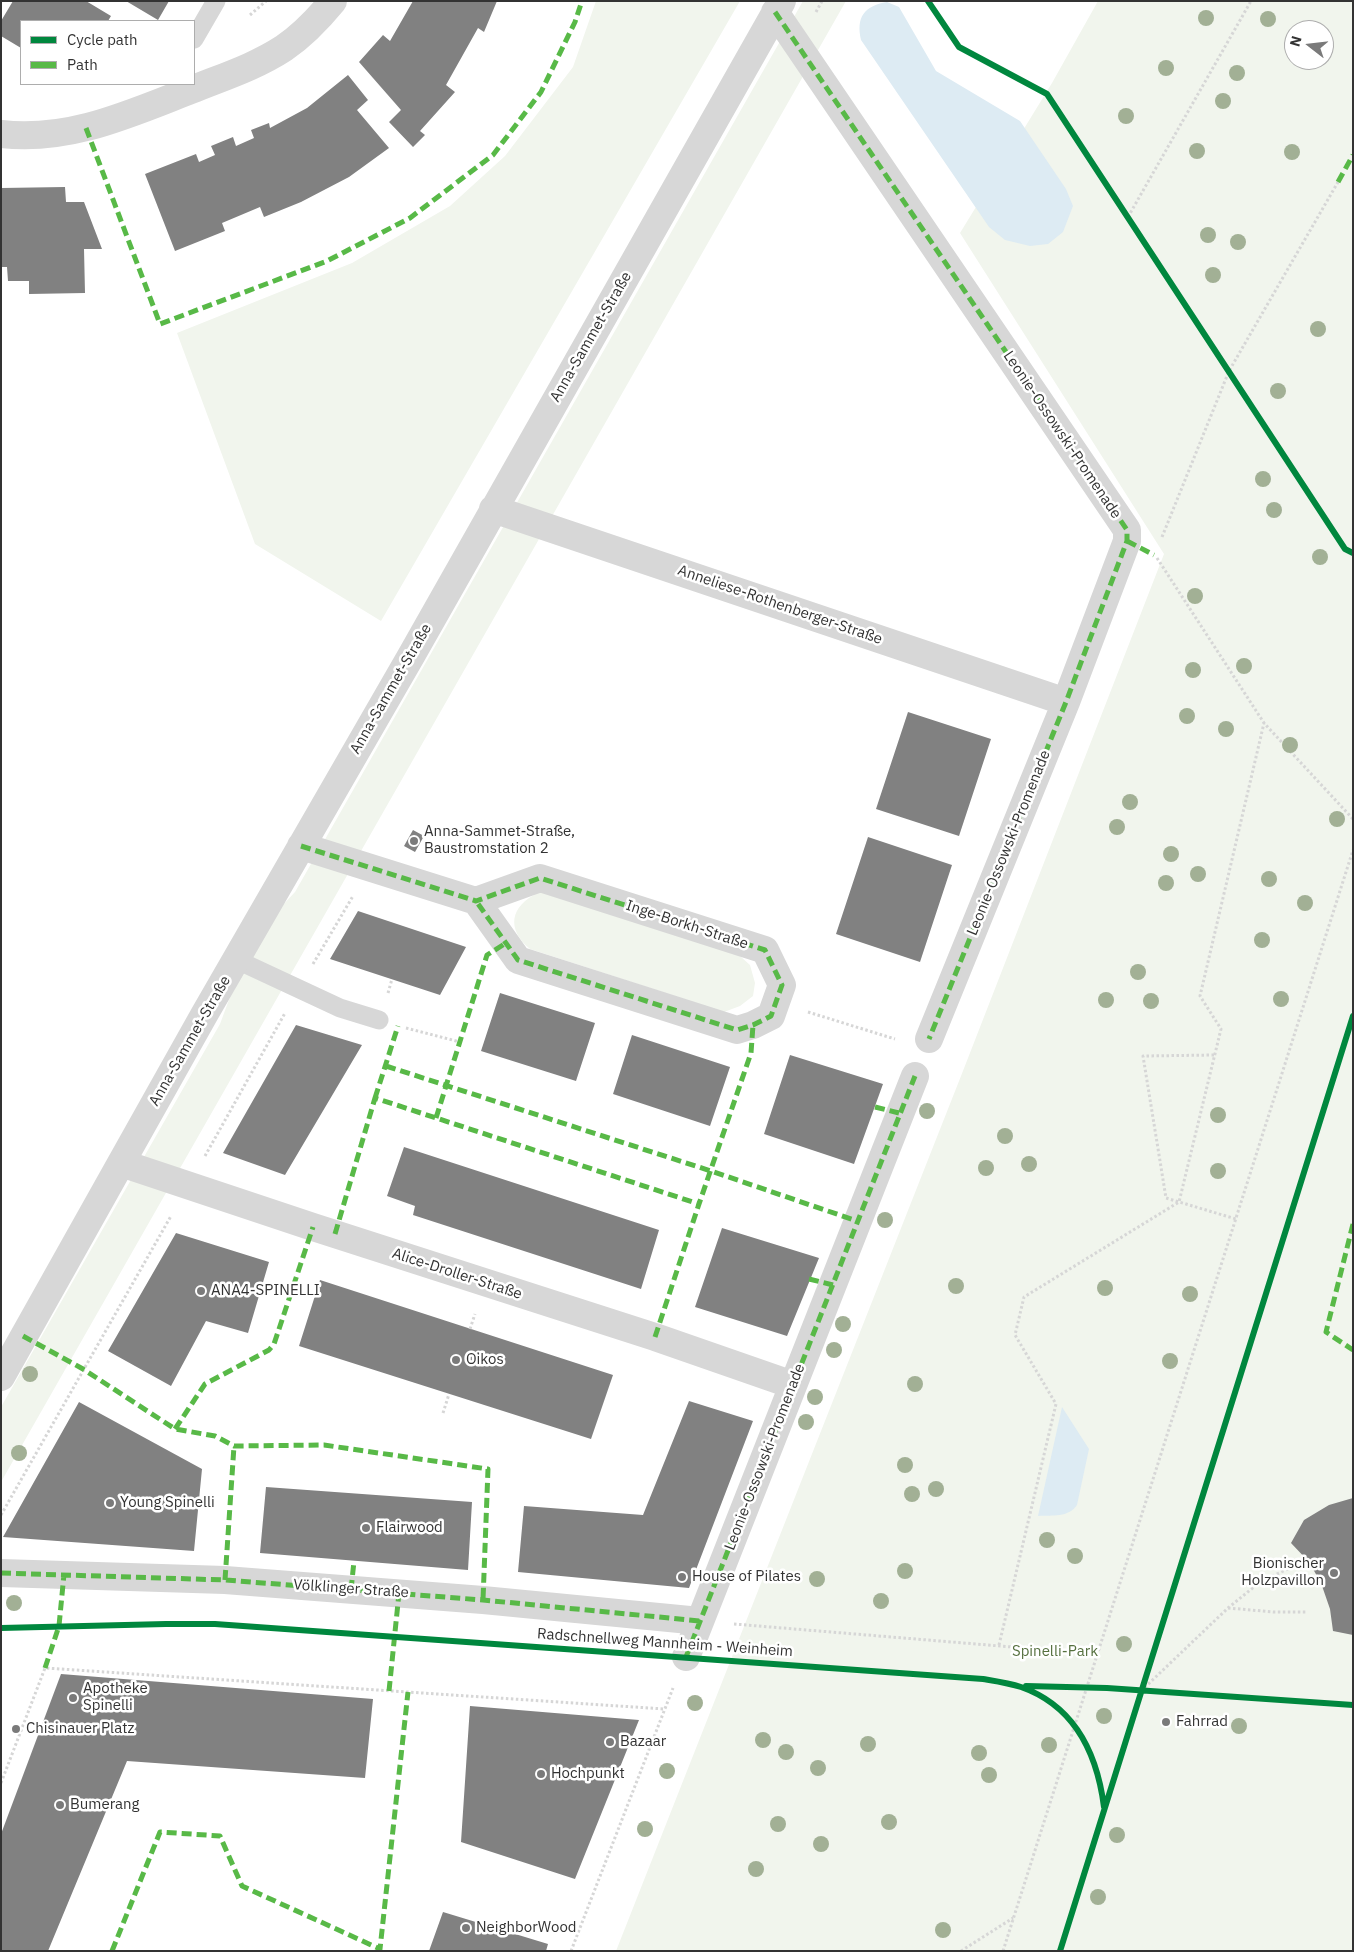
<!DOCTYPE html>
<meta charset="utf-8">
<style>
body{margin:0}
#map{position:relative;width:1354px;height:1952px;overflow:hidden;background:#fff;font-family:"IBM Plex Sans",sans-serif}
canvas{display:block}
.frame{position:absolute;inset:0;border:2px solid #333;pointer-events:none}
.legend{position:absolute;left:20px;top:20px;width:175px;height:65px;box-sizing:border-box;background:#fff;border:1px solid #adadad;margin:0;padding:6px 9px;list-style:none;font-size:15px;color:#333}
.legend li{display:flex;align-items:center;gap:10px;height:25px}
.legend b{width:25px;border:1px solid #adadad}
.north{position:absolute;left:1284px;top:20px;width:50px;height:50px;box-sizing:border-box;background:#fff;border:1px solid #adadad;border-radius:50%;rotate:286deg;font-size:14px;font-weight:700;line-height:20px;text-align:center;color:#333}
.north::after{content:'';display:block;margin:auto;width:18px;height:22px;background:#7a7a7a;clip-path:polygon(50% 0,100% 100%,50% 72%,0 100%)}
</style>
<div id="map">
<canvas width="1354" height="1952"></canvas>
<div class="frame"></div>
<ul class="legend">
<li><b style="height:6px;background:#00873e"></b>Cycle path</li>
<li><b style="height:6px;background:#58b947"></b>Path</li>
</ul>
<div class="north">N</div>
</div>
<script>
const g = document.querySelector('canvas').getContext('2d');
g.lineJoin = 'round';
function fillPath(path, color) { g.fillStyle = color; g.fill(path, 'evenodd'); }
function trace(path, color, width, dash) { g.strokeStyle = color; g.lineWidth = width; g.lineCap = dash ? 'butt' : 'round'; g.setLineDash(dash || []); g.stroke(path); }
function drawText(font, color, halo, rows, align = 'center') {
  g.font = font + ' "IBM Plex Sans",sans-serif'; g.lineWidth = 5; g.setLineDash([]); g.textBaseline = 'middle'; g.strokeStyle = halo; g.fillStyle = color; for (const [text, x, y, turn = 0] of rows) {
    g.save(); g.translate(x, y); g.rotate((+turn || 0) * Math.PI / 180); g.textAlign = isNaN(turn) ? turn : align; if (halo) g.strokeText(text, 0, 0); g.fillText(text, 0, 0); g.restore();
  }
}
const green = new Path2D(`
 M596,1H740L381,621L255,544L177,333L352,263L450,206L505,156L573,67Z
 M803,1H846L1,1482V1407L220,1024L230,997L280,908L295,892Z
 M1098,1H1353V1951H616L961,1076L1164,554L960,233L1052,83ZM1294,30H1324V60H1294Z
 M538,893H548L740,956L750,965L755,983L753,996L740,1006L724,1012L530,949C506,929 510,906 538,893Z`);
const water = new Path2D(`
 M887,2L899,7L936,71L1020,121L1066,189L1073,206L1063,232L1048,244L1030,246L1005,240L989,227L861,40C856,17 864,6 887,2Z
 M1062,1407L1089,1449L1077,1505C1068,1518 1053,1515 1038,1516Z`);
const building = new Path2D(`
 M13,1H86L111,16L108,21H21V48L1,36V21Z
 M126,1H169L158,20Z
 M413,1H497L484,32L478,28L446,85L455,92L420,131L425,135L413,147L389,122L401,110L359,62L383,35L390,41Z
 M348,75L368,100L357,110L389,148L349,177L301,202L264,217L260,207L222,223L225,231L175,251L145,174L196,154L199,162L215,155L211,146L233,137L236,146L254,138L251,130L269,123L270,128L307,108Z
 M65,187L66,202H84L102,249H84L85,293L29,294V281H8L7,267H1V188Z
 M908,712L991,739L959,836L876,809Z
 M413,830L424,836L415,852L404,846Z
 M868,837L952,865L920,962L836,934Z
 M358,911L466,947L440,995L330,959Z
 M500,993L595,1023L576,1081L481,1051Z
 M296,1025L362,1045L285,1175L223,1153Z
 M632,1035L730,1067L710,1126L613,1094Z
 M790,1055L883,1084L854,1164L764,1134Z
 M404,1147L659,1230L641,1289L413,1215L415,1206L387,1196Z
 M722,1228L819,1258L787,1336L695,1307Z
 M176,1233L269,1262L248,1333L206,1321L171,1386L108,1351Z
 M320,1280L613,1375L591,1439L299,1346Z
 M689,1401L753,1421L689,1588L518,1572L524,1506L643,1515Z
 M79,1402L202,1469L194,1551L3,1537Z
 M266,1487L472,1502L468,1570L260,1553Z
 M1353,1498V1635L1333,1631L1330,1609L1321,1583L1309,1562L1291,1543L1304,1520L1329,1505Z
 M61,1674L373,1699L365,1778L127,1761L48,1951H1V1834Z
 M470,1706L639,1720L575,1879L461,1842Z
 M443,1912L548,1944L546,1951H429Z`);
const path = new Path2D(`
 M816,12L822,1
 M250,15L266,1
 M1128,217L1251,1
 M1162,537L1229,371L1338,182
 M1157,558L1264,723L1353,819
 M313,964L353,896
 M388,993L392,979
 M808,1012L895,1039
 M406,1028L460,1042
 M1214,1055L1143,1056L1166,1198L1236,1219
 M205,1156L285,1013
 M470,1329L475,1314
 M443,1413L449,1394
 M1,1515L171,1216
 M1228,1608L1274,1612H1306
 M734,1624L1097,1654
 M999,1645L1056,1404L1015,1335L1024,1297L1179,1202L1221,1029L1200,996L1264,723
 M1141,1691L1228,1608L1260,1582L1296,1565
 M1,1783L45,1668L664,1709
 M571,1951L673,1688
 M961,1951L1013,1918
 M1003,1951L1353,850`);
const service = new Path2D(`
 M194,39L216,1
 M237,960L340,1008L379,1020`);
const minor = new Path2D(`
 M775,12L1127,530V541L1066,702L929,1039
 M1,134C69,142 129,114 191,90C223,77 255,67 284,48C303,35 319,18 333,1
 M493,509L1066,702
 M301,846L476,901L540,878L765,950L782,985L771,1016L753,1025L737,1030L518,960L476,901
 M121,1163L313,1227L655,1337L793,1385
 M1,1377L204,1015L411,656L782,1
 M1,1573L225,1580L483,1600L700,1621
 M686,1657L915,1076`);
const quiet = new Path2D(`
 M775,12L1127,530V541L1066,702L929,1039
 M86,128L160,324L327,261L410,218L493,155L541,92L575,22L582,1
 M1338,182L1353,155
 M1127,541L1154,555
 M301,846L476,901L540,878L765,950L782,985L771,1016L753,1025L737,1030L518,960L476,901
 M386,1066L711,1171L857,1221
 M375,1098L398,1026
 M875,1107L899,1113
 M436,1118L487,955L506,943
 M1353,1224L1326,1332L1353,1350
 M335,1234L375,1098L699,1204
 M809,1279L833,1285
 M23,1336L83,1369L175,1429L215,1436L234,1446L324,1445L488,1469L483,1600
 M655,1337L699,1204L751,1053L753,1025
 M175,1429L205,1384L269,1350L274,1344L313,1227
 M1,1573L225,1580L483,1600L700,1621
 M225,1580L234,1446
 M351,1590L354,1561
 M686,1657L915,1076
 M45,1668L59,1626L64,1574
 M389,1691L399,1593
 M112,1951L160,1832L220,1836L242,1886L380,1949L408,1692`);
const cycleway = new Path2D(`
 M928,1L959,47L1047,94L1345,549L1353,553
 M1,1628L166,1624H215L983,1679C995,1681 1009,1683 1021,1687C1075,1706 1097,1753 1104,1807
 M1026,1686L1107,1688L1353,1705
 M1060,1951L1353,1016`);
const trees = [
 [1206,18],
 [1268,19],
 [1166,68],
 [1237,73],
 [1223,101],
 [1126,116],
 [1197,151],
 [1292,152],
 [1208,235],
 [1238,242],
 [1213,275],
 [1318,329],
 [1278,391],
 [1263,479],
 [1274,510],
 [1320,557],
 [1195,596],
 [1244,666],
 [1193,670],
 [1187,716],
 [1226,729],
 [1290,745],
 [1130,802],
 [1337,819],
 [1117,827],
 [1171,854],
 [1198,874],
 [1269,879],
 [1166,883],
 [1305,903],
 [1262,940],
 [1138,972],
 [1281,999],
 [1106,1000],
 [1151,1001],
 [927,1111],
 [1218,1115],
 [1005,1136],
 [1029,1164],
 [986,1168],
 [1218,1171],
 [885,1220],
 [956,1286],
 [1105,1288],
 [1190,1294],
 [843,1324],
 [834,1350],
 [1170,1361],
 [30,1374],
 [915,1384],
 [815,1397],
 [806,1422],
 [19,1453],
 [905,1465],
 [936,1489],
 [912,1494],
 [1047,1540],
 [1075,1556],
 [905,1571],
 [817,1579],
 [881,1601],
 [14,1603],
 [1124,1644],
 [695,1703],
 [1104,1716],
 [1239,1726],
 [763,1740],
 [868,1744],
 [1049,1745],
 [786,1752],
 [979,1753],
 [818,1768],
 [667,1771],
 [989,1775],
 [889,1822],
 [778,1824],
 [645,1829],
 [1117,1835],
 [821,1844],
 [756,1869],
 [1098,1897],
 [943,1930]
];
const markers = [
 [414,841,5,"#7a7a7a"],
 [201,1291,5,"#7a7a7a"],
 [456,1360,5,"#7a7a7a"],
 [110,1503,5,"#7a7a7a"],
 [366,1528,5,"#7a7a7a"],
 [1334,1573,5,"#7a7a7a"],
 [682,1577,5,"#7a7a7a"],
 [73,1698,5,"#7a7a7a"],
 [1166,1722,5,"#7a7a7a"],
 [16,1729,5,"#7a7a7a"],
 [610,1742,5,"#7a7a7a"],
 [541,1774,5,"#7a7a7a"],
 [60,1805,5,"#7a7a7a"],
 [466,1928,5,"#7a7a7a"]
];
const streetNames = [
 ["Anna-Sammet-Straße",591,337,-60],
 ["Leonie-Ossowski-Promenade",1062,435,56],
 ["Anneliese-Rothenberger-Straße",780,605,19],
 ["Anna-Sammet-Straße",391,689,-60],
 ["Leonie-Ossowski-Promenade",1009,843,-68],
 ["Inge-Borkh-Straße",687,925,18],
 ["Anna-Sammet-Straße",190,1041,-60],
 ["Alice-Droller-Straße",457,1274,18],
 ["Leonie-Ossowski-Promenade",765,1457,-69],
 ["Völklinger Straße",351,1589,4],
 ["Radschnellweg Mannheim - Weinheim",665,1643,4]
];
const poiNames = [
 ["Anna-Sammet-Straße,",424,832],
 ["Baustromstation 2",424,849],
 ["ANA4-SPINELLI",211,1291],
 ["Oikos",466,1360],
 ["Young Spinelli",120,1503],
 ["Flairwood",376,1528],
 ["Bionischer",1324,1564,"right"],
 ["Holzpavillon",1324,1581,"right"],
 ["House of Pilates",692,1577],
 ["Apotheke",83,1689],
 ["Spinelli",83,1706],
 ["Fahrrad",1176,1722],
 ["Chisinauer Platz",26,1729],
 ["Bazaar",620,1742],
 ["Hochpunkt",551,1774],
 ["Bumerang",70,1805],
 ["NeighborWood",476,1928]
];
const parkNames = [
 ["Spinelli-Park",1055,1652]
];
fillPath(green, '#f1f5ed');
fillPath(water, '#ddebf3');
fillPath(building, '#818181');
trace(path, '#d6d6d6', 3, [2.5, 2.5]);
trace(service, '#d7d7d7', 19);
trace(minor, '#d7d7d7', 28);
trace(quiet, '#58b947', 5, [10, 5]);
trace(cycleway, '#00873e', 6);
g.fillStyle = '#a2b095';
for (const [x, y] of trees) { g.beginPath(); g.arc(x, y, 8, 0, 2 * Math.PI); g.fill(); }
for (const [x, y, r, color] of markers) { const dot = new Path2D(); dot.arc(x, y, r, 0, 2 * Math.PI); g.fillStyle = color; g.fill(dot); trace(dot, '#fff', 2); }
drawText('15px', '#333', '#fff', streetNames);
drawText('15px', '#333', '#fff', poiNames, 'left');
drawText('15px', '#56703f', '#fff', parkNames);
</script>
